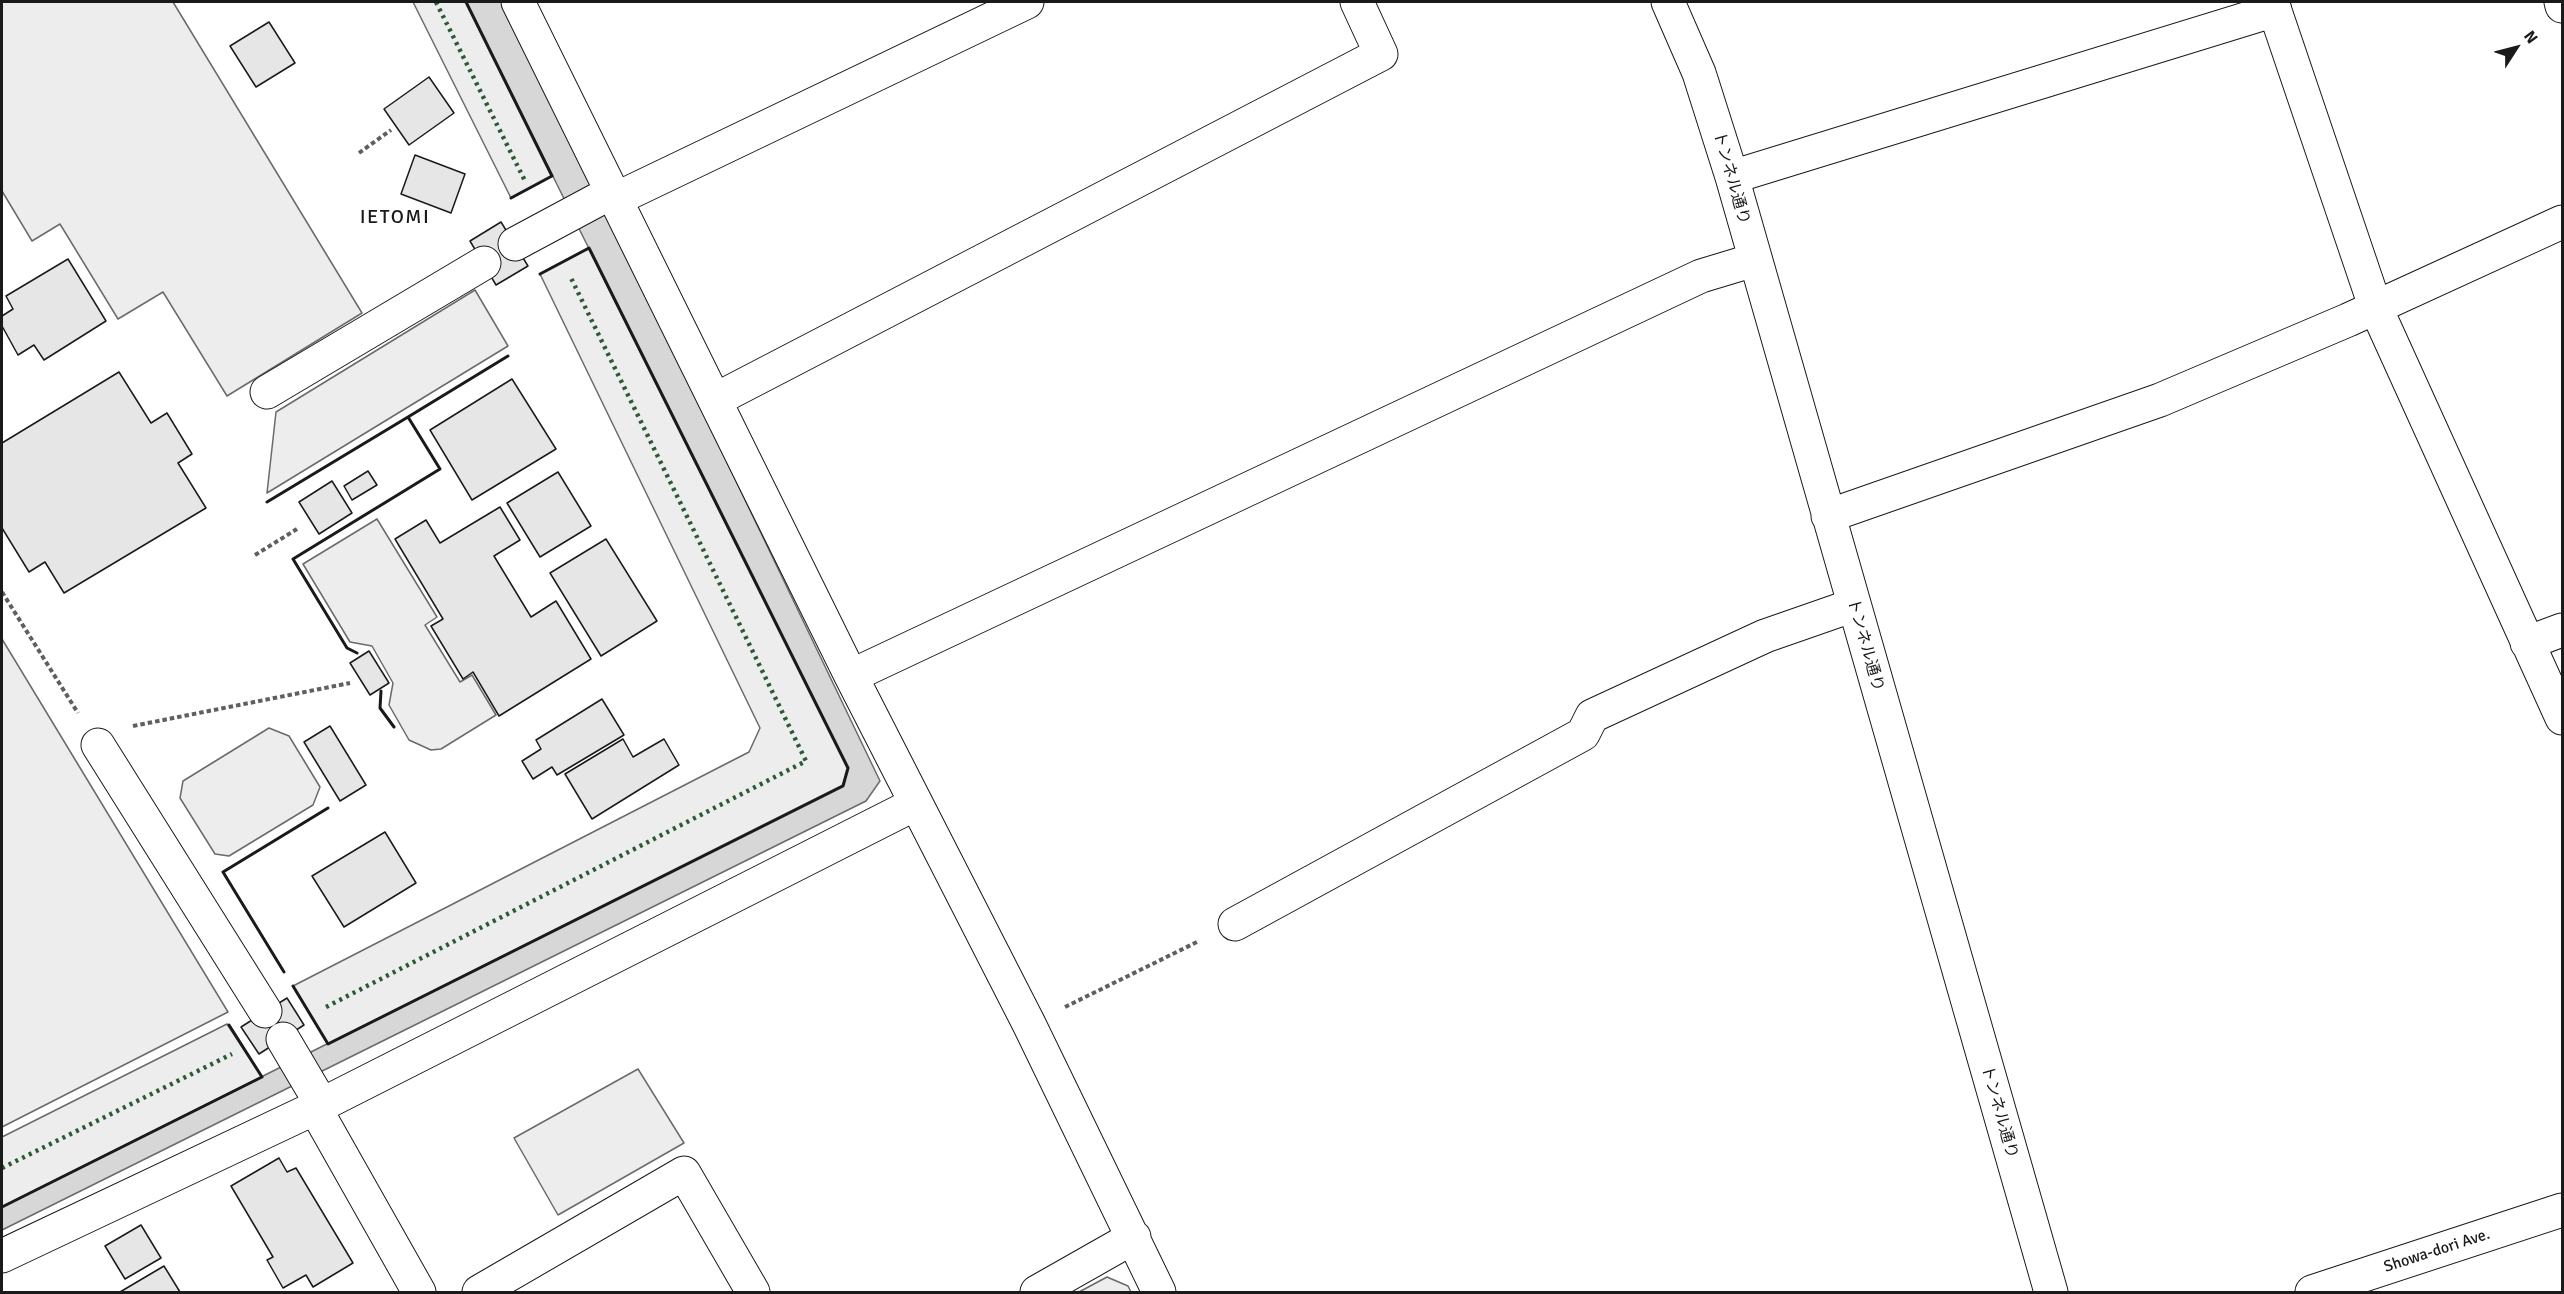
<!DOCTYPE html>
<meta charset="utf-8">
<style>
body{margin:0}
#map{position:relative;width:2564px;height:1294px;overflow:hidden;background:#fff;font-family:Signika,sans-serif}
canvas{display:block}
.frame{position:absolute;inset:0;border:3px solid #1a1a1a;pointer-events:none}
.north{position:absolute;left:2486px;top:18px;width:60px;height:60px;-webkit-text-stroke:4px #fff;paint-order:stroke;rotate:54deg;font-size:16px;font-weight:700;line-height:24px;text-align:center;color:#1a1a1a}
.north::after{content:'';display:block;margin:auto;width:21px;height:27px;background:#1a1a1a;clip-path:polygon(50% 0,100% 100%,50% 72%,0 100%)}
</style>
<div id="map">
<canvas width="2564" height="1294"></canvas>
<div class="frame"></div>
<div class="north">N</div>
</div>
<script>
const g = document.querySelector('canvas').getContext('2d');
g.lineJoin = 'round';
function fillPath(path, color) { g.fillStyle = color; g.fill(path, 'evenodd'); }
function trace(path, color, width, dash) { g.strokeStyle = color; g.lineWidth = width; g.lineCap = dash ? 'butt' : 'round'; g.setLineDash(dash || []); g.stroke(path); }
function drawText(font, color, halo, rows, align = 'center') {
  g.font = font + ' Signika,"Noto Sans JP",sans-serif'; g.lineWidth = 4.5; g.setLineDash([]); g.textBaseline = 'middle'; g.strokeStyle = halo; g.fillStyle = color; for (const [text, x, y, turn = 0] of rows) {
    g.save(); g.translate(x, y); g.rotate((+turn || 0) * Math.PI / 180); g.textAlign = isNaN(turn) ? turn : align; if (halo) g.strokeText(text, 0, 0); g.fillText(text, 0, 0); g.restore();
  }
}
const built = new Path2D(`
 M2,2H173L362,313L227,396L163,292L118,319L60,224L32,241L2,191Z
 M413,2H466L552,176L511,198Z
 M589,248L848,768L843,786L328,1044L293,986L749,752L760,728L540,274Z
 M475,290L508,346L267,493L276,412Z
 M377,519L437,617L425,625L460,682L472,675L496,715L441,749L431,750L409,740L389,705L393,683L372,646L350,642L303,564Z
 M2,639L228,1012L2,1127Z
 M269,728L289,736L320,787L313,805L229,856L215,854L180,798L183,781Z
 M227,1024L262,1077L2,1207V1137Z
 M638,1069L684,1143L558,1215L514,1138Z
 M1107,1277L1128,1286L1131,1292H1079Z`);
const water = new Path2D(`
 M466,2H502L565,125L880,781L866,801L2,1230V1207L843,785L848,768Z`);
const building = new Path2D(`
 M269,22L295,63L256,87L230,46Z
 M429,77L454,113L409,145L384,109Z
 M415,155L465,174L451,213L401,194Z
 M501,222L528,266L496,285L470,241Z
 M68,259L106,321L44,360L34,345L18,355L2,326V316L13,309L6,296Z
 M119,372L151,423L167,413L192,454L178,463L206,508L64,593L45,562L29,572L2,528V443Z
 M512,379L556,449L472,500L430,430Z
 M368,471L377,485L352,500L344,486Z
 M558,472L591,526L540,557L507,503Z
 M332,481L352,513L319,534L299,502Z
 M500,507L520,540L494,556L531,617L556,601L591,659L499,716L473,672L463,679L431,626L443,619L395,539L426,520L440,543Z
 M606,539L657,621L601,656L550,573Z
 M369,651L389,683L370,695L350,663Z
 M602,699L624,735L557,775L552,767L533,779L522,761L541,749L536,740Z
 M330,726L366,785L340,801L304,742Z
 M623,739L633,757L664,739L679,765L592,819L565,774Z
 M385,832L416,883L344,927L312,876Z
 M287,998L304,1025L259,1054L241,1027Z
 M279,1158L287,1172L296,1168L353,1263L313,1287L306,1275L283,1288L267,1260L273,1257L231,1186Z
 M141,1225L161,1258L125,1279L105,1246Z
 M164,1266L180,1292H120Z`);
const path = new Path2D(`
 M359,153L391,130
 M255,555L297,529
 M2,592L78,713
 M133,726L350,683
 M1065,1007L1199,941`);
const minor = new Path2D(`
 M518,2L851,676L1029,1024L1159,1292
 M1668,2L1699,73L1732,177L2051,1292
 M2272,2L2375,306L2562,718
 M2561,2L2562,6
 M1732,177L2275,10
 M616,199L1027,2
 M515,244L612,192
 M267,392L484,263
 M715,400L1381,54L1357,2
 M1828,516L2160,400L2348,320L2562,222
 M2527,643L2562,630
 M851,676L1701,276L1754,260
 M98,745L265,1011
 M1235,924L1583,734L1592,716L1765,636L1854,605
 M283,1039L322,1105
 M315,1108L419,1292
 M2,1256L315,1108L915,804
 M479,1292L684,1173L753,1292
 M1037,1292L1134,1237`);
const highway = new Path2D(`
 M2312,1292L2562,1210`);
const hedge = new Path2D(`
 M436,2L525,181
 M326,1007L806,761L571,278
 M2,1168L232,1054`);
const wall = new Path2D(`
 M466,2L552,176L511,198
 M267,502L408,417
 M357,653L347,648L293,559L440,469L408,417L508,356
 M381,691L380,708L394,727
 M284,972L223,872L328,808
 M293,986L328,1044L843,786L848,768L589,248L540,274
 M2,1207L262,1077L229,1025`);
const streetNames = [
 ["トンネル通り",1731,178,74],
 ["トンネル通り",1865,645,74],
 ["トンネル通り",1999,1112,74],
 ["Showa-dori Ave.",2437,1251,-18]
];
const quarterNames = [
 ["IETOMI",395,218]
];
fillPath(built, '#ededed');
trace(built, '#6a6a6a', 1.5);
fillPath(water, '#d7d7d7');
trace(water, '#6a6a6a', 1.5);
fillPath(building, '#e6e6e6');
trace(building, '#1a1a1a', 1.5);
trace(minor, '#1a1a1a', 35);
trace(highway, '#1a1a1a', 35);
trace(path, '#5f5f5f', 4, [4.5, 3]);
trace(minor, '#fff', 33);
trace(highway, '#fff', 33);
trace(hedge, '#2b5a34', 4.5, [3, 4.5]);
trace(wall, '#1a1a1a', 3);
drawText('16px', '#1a1a1a', '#fff', streetNames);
g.letterSpacing = '1.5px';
drawText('20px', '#1a1a1a', '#fff', quarterNames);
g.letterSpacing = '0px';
</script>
